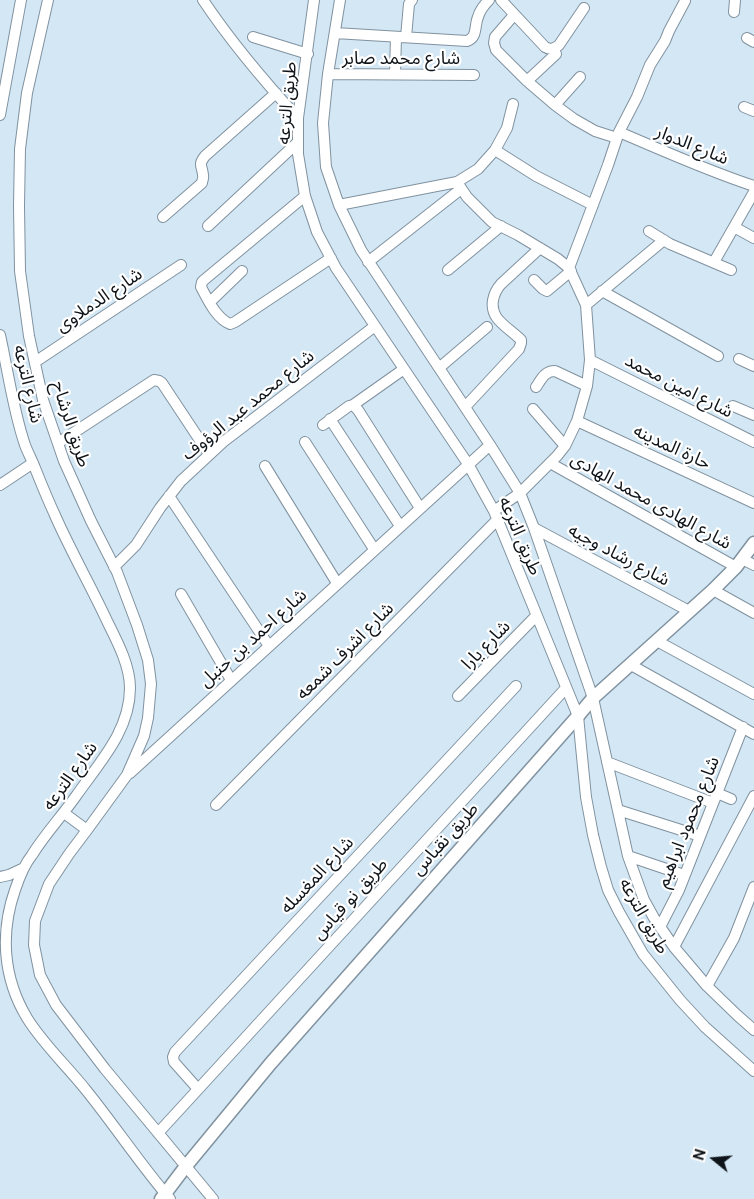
<!DOCTYPE html>
<meta charset="utf-8">
<style>
body{margin:0}
#map{position:relative;width:754px;height:1199px;overflow:hidden;background:#d4e7f5;font-family:"Public Sans",sans-serif}
canvas{display:block}
.north{position:absolute;left:689px;top:1134px;width:50px;height:50px;-webkit-text-stroke:4px #fff;paint-order:stroke;rotate:287deg;font-size:14px;font-weight:700;line-height:20px;text-align:center;color:#0e1419}
.north::after{content:'';display:block;margin:auto;width:18px;height:22px;background:#0e1419;clip-path:polygon(50% 0,100% 100%,50% 72%,0 100%)}
</style>
<div id="map">
<canvas width="754" height="1199"></canvas>
<div class="north">N</div>
</div>
<script>
const g = document.querySelector('canvas').getContext('2d');
g.lineJoin = 'round';
function trace(path, color, width, dash) { g.strokeStyle = color; g.lineWidth = width; g.lineCap = dash ? 'butt' : 'round'; g.setLineDash(dash || []); g.stroke(path); }
function drawText(font, color, halo, rows, align = 'center') {
  g.font = font + ' "Public Sans","Noto Sans Arabic",sans-serif'; g.lineWidth = 4.5; g.setLineDash([]); g.textBaseline = 'middle'; g.strokeStyle = halo; g.fillStyle = color; for (const [text, x, y, turn = 0] of rows) {
    g.save(); g.translate(x, y); g.rotate((+turn || 0) * Math.PI / 180); g.textAlign = isNaN(turn) ? turn : align; if (halo) g.strokeText(text, 0, 0); g.fillText(text, 0, 0); g.restore();
  }
}
const minor = new Path2D(`
 M48,0L27,93L20,149L19,206L20,271L29,336L43,400L64,461L91,521L117,572L137,625L148,660L151,684L148,718L144,736L127,775L87,830L69,854L49,884L35,921L34,945L40,975L56,1005L105,1069L213,1199
 M203,0C231,42 264,81 298,118
 M314,0L298,118V154L305,196L317,232L336,268L468,464L494,511L578,716L586,797L593,835L601,867L608,890L619,912L643,954L680,1000L705,1027L754,1071
 M340,0L328,74L323,123L326,167L339,205L361,250L490,445L520,493L534,528L593,698L628,856L644,900L654,918L674,947L707,986L737,1015L754,1030
 M501,0L545,47C550,50 554,49 559,45L584,8
 M734,12L735,0
 M514,15L495,37L494,43L496,50L527,81L555,105L574,119L595,131L617,138
 M335,33L467,41C478,37 474,26 478,17C480,10 484,5 489,0
 M253,37L308,54
 M406,37L409,4L412,0
 M747,38L754,42
 M328,74L474,75
 M395,74L396,37
 M527,81L556,54
 M555,105L580,77
 M744,107L754,111
 M0,115L21,0
 M619,132C664,151 708,171 754,186
 M495,150L536,176L593,205
 M457,182L467,197L492,222L518,235L558,259L569,268L586,305L590,360L587,386L577,421L565,446L557,456L520,493L494,511
 M305,196L204,280L202,282L201,287C208,300 216,318 230,324L235,322L331,258
 M339,205L457,182L478,169L495,150L507,128L513,104
 M163,217L202,183C202,181 204,177 203,175C202,165 198,165 205,156L276,93
 M208,226L298,142
 M734,227L754,238
 M649,231L670,244L731,270
 M368,262L461,189
 M714,262L754,192
 M569,268L608,165L619,132L637,97L650,65L665,41L669,31L685,1
 M448,270L501,226
 M534,280L543,289L547,291L571,271
 M602,291L718,356
 M210,302L242,271
 M586,305L664,240
 M0,335C8,371 13,410 25,445C28,453 32,460 35,468C41,483 47,498 54,513C70,550 91,586 108,623C118,643 130,666 130,688C130,731 99,763 76,796C62,816 45,834 32,855C24,865 19,878 15,890C0,933 3,978 27,1018C43,1044 67,1066 86,1090C115,1126 140,1164 170,1199
 M739,359L754,366
 M590,360L754,442
 M35,362L181,265
 M439,368L487,327
 M536,387C541,380 544,371 555,371L587,386
 M353,405L404,369
 M733,406L754,415
 M465,407L519,349L521,343V340C513,332 503,326 497,318C489,307 493,293 501,284L540,248
 M533,409L565,446
 M330,419L400,526
 M577,421L754,503
 M323,425L349,406L353,405L358,410L420,508
 M305,442L374,549
 M58,443L154,380L159,381L162,383L209,454
 M550,463L736,567
 M265,466L337,583
 M0,485L33,463
 M169,496L269,646
 M534,528L689,611
 M742,559L754,565
 M114,567L136,545L160,508L181,481L223,442L375,326
 M713,590L754,613
 M181,594L231,680
 M657,641L754,694
 M631,665L754,734
 M458,696L536,616
 M607,762L713,803
 M130,773L490,445
 M717,793L731,799
 M216,805L497,520
 M618,810L700,836
 M64,813L87,830
 M628,856L684,875
 M0,877L9,875L24,868
 M660,927L679,890L743,727
 M674,947L754,796
 M707,986L734,938L754,887
 M198,1089L174,1062L173,1057L175,1052L516,686
 M158,1133L566,688`);
const tertiary = new Path2D(`
 M161,1199L186,1166L271,1063L578,716L593,698L713,590L736,567L754,543`);
const streetNames = [
 ["شارع محمد صابر",401,58],
 ["طريق الترعه",287,103,-85],
 ["شارع الدوار",692,145,22],
 ["شارع الدملاوى",99,300,-34],
 ["شارع الترعه",28,384,77],
 ["شارع امين محمد",679,386,27],
 ["شارع محمد عبد الرؤوف",248,405,-39],
 ["طريق الرشاح",71,424,72],
 ["حارة المدينه",672,447,25],
 ["شارع الهادى محمد الهادى",651,501,29],
 ["طريق الترعه",520,536,67],
 ["شارع رشاد وجيه",619,555,28],
 ["شارع احمد بن حنبل",253,638,-42],
 ["شارع يارا",486,645,-46],
 ["شارع اشرف شمعه",345,651,-45],
 ["شارع الترعه",70,776,-54],
 ["شارع محمود ابراهيم",688,822,-68],
 ["طريق نقباس",445,839,-48],
 ["شارع المغسله",317,875,-47],
 ["طريق نو قياس",350,899,-48],
 ["طريق الترعه",644,916,61]
];
trace(minor, '#80929f', 12);
trace(tertiary, '#80929f', 15);
trace(minor, '#fff', 10);
trace(tertiary, '#fff', 12);
drawText('18px', '#0e1419', '#fff', streetNames);
</script>
